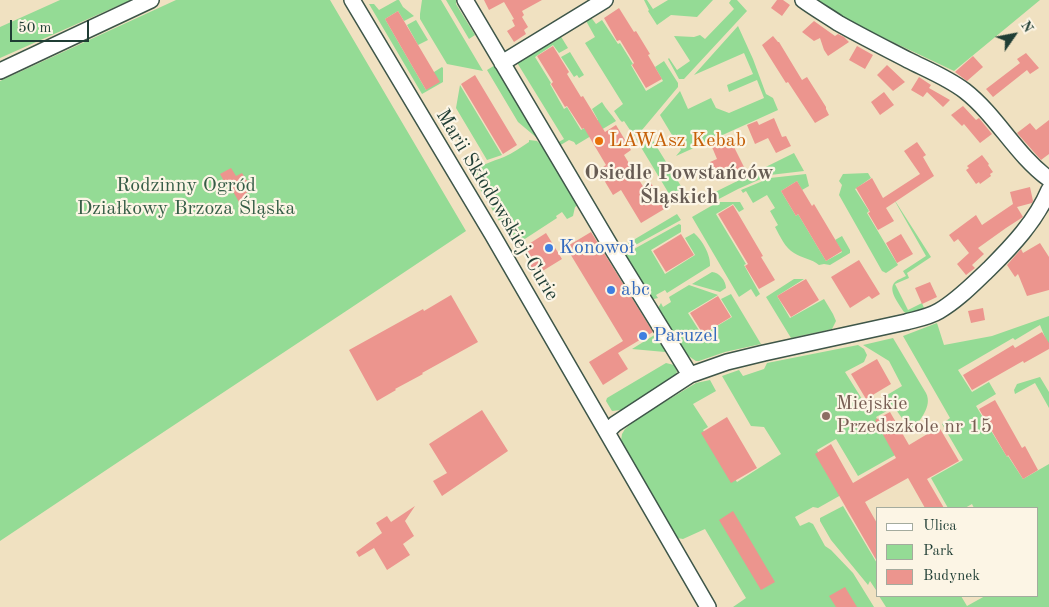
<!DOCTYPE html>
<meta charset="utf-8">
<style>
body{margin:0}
#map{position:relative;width:1049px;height:607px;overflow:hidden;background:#f0e1c1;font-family:"Old Standard TT",serif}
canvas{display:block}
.legend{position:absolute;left:876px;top:507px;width:162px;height:90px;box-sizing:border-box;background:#fcf5e5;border:1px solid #a4ab9e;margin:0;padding:6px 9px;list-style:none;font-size:15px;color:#1f3d34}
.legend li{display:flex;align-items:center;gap:10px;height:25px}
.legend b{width:25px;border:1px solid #a4ab9e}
.north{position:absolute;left:989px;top:10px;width:50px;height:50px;-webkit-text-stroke:4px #fcf5e5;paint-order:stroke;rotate:57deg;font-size:14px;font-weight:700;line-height:20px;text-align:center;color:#1f3d34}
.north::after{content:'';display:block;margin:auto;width:18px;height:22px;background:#1f3d34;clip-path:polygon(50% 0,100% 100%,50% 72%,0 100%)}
.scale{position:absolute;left:10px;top:20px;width:79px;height:22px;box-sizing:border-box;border:2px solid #1f3d34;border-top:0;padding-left:6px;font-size:15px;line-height:18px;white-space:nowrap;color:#1f3d34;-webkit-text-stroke:4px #fcf5e5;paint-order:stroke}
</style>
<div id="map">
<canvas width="1049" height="607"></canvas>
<ul class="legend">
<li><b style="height:6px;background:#fff"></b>Ulica</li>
<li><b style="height:14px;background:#94db95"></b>Park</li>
<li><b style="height:14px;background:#ec958e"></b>Budynek</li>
</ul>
<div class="north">N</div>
<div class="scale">50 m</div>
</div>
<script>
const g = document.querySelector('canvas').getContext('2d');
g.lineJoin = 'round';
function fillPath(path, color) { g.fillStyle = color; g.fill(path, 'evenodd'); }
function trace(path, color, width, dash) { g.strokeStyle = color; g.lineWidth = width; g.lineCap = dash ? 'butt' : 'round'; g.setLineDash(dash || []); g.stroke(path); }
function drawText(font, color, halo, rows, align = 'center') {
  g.font = font + ' "Old Standard TT",serif'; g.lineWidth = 4.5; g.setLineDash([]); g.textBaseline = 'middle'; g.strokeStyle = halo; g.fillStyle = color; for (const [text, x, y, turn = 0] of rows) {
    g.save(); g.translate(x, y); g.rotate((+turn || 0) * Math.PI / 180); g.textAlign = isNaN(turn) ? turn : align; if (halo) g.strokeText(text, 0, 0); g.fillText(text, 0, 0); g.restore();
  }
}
const green = new Path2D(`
 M60,0H131L0,58V27Z
 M176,0H330L466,231C311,335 155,437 0,541V81Z
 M397,0H399L403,7L414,16L404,21L398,11L385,19L426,90L434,72L442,67L443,68V82L422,94L369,4H374L379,10Z
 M422,0H441L483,71L447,64L420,19V14Z
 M446,0H456V4L475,35L469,39Z
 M644,0H647L653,9L668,0H713L697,17L671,15L657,25L648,11L649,10Z
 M731,0H737L747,11L684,79H679L668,59L669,58L677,70L690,61L674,36L694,37L700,35L705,39L734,9L729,3Z
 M818,0H1040L954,71L844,19Z
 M590,16L596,24L602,20L618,44L620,43L633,64L631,65L646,91L663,81L655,67L664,61L678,83V87L642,130L634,136L624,121L622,122L620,120L614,111L623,104L585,43L595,37L585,19Z
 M416,20L428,40L418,45L407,25Z
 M738,26L753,59L766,94L773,98L778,110L676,156L681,150L660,115L680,91L688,109L711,98L716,108L729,113L764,98L757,80L729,92L727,85L753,74L744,53L694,75Z
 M560,35L568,48L559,53L553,45L535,57L551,83L550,84L564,109L567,107L581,130L598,120L592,109L602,102C606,109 611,114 616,121L576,145L574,142L569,140L559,146L557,143L564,139L516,61Z
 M570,52L584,75L579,78L577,75L574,77L561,57Z
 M497,64L541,137L537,138L518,122L487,70Z
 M460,85L502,155L487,160L456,108Z
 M647,131L684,191L680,199L677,203L674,202L636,139L645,134Z
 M529,140L537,141L541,145H544L580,204L575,207L573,216L567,219L562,212L556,216L557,218L514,246L471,174C480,164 492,162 504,157C513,153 521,147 529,142Z
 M794,153L804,171L770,175L738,189L717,200H699Z
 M868,173L871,178L855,189L869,211L867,213L898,265L886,273L882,271L839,195L842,185L839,181L843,174Z
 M806,174L809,186L802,190L797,181L781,191L796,216L798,214L826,261L842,252L835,240L842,236L850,250V253L830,265L824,264L819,265C812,259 802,258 794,253C785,248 780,236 775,227L778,225L770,211L775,208L767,195L753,203L746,191L743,193L741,190L770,178Z
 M892,196L931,257L907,273L909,278L895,284L908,310L922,303L924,308C918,311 911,316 904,312C899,304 887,290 895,282C898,279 903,278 906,276L903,271L926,256Z
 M718,202H740L744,209L739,212L733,204L716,214L746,264L744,265L760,294L756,297L751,289L739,297L692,217Z
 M677,214L681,220L630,248L625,245Z
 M679,224L681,225V232L651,250L665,274L695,255L685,238L694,233C702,240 711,255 710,266L667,293L665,290L656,295L658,298L654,299L651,297L625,254Z
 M712,272C719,272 726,281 726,288L720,292L692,284Z
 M794,279H804L777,296L790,318L824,299L833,314L836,321L832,329L791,338L766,297Z
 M689,285L718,295L688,313L702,335L732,317L721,299L731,294L761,344L725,352L699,361H696L687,355L658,308L661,303L663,307L671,302L669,297Z
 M1049,316V347L1040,325L1015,340L1013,338L958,370L972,392L989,382L996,394L976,406L1007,457L1008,456L1023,479L1049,464V607H886L879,596H961L967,606L985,596H1038V508H974L972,504L965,508H948L931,478L963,460L942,424L950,418L903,336L937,323L944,345L992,336Z
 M656,334L665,349V352L632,349Z
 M893,338L926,393C933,407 919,420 912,432L894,407L876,417L897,454L858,476L836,439L817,450L841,495L818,508L813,507L795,517L800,526L809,522L813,524L825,546L831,550L853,573L874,607H733L746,598L705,529L683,539L677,538L621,441L622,434L625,429L638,418L696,383L710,380L716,391L693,404L708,427L703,430L737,482L781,454L764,427L751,426L722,376L739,370L743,376L764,369L767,363L858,345L864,349L867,355L864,362L845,372L867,407L902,386L889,361L863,345Z
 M666,363L674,365L677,371L676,375L621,410L612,411L606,401L607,398Z
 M1040,377L1049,392V408L1035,383L1015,394L1014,390L1017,384Z
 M843,506L878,565V593L870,581L868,585L831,540L820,521V518Z`);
const building = new Path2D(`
 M484,0H542L522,11L524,15L522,17L528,27L524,30L526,34L514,42L507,31L515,26L512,20L514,19L504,2L489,10Z
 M777,0H783L790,5L782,16L771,8Z
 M619,8L634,32L636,31L650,54L648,55L662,79L646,88L632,65L634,63L620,40L617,41L604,18Z
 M398,11L440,82L426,90L385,19Z
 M814,21L835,36L838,34L844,37L849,42L828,56L824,50L820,38L814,41L802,32Z
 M773,36L778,42H779L802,80L807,77L826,107V109L829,115L815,123L788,82L786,83L762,45Z
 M553,46L569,72L567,74L581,97L583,96L605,132L616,125L631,150L624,155L644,188L651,183L666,208L641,223L621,190L613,195L598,170L606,165L584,128L582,129L567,106L565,107L551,84L553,82L537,56Z
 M857,46L873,55L865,69L849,60Z
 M1026,53L1039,68L1030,74L1027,70L993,97L986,89L1020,63L1017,59Z
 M973,56L983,67L967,81L955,72Z
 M887,65L905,82L893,91L877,75Z
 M475,75L517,145L503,154L461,84Z
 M919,77L931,85L929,88L950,100L943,107L927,92L923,97L911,90Z
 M884,92L894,105L880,115L871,102Z
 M963,106L976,120L979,118L992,134L980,143L964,124L962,126L951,115Z
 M774,118L782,137L786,136L791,146L776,153L768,138L755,144L747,125L757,121L759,125Z
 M1049,120V154L1041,160L1017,133L1030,123L1036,130Z
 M724,141L726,146L732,143L744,167L719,179L710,162L717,159L712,147Z
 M917,142L926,155L923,157L934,176L886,208L894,221L878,230L868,213L870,212L856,188L872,178L883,198L920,174L904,151Z
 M982,155L989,164L988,165L993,172L990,174L991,176L980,184L979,182L976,184L966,170L969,168L967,166Z
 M231,168L236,176L242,173L248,182L251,181L255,187L245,194L247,197L239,202L227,181L225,183L220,174Z
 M797,181L812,206L814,204L842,251L826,261L798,214L796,216L781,191Z
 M1030,187L1033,201L1032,203L1017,207L1023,217L1006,228L978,248L984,254L972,265L975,268L966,275L957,264L969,253L958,239L954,242L949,235L976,215L982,225L1013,204L1010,192Z
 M733,205L763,256L761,257L775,280L759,289L745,266L748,264L718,214Z
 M591,232L653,332L618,353L628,369L603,385L589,362L623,341L566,247Z
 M546,233L562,259L536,275L521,249Z
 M681,234L694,255L666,272L653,251Z
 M901,234L913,254L897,263L886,243Z
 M1040,243L1049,257V290L1027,296L1018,274L1015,277L1007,265L1021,249L1023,253Z
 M859,260L880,294L872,299L869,296L850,308L831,277Z
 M806,279L819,300L791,317L777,296Z
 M930,282L937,297L922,304L915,288Z
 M451,295L478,342L422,373L423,374L395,389L396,390L377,401L349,350L423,309L424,311Z
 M718,296L731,317L703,334L690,313Z
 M983,308L985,320L971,323L968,311Z
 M1042,332L1049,343V349L1024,363L1023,361L972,390L963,375L1013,345L1015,348Z
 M877,359L891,384L866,399L851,374Z
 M995,400L1022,448L1025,446L1038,470L1023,479L1008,455L1007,457L979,409Z
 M482,410L508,451L442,496L433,481L447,473L429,444Z
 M890,412L909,445L939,427L959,461L927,479L944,508H925L908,478L865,502L878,525V563L815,454L831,444L853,483L896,458L875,420Z
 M727,417L757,468L731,483L701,433Z
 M415,506L405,521L414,536L403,544L410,555L387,570L374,548L359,557L356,552L382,533L376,523L387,516L391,522Z
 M733,511L775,582L761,590L719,520Z
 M845,587L857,607H836L829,596Z`);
const minor = new Path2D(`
 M352,0L492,234L708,607
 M465,0L613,250L690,375
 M803,0C814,8 826,15 838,23C861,36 885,48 908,60C928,70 948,78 965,91C997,116 1016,155 1049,179
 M502,63L605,0
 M0,71L151,0
 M607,432L615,424L690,375L727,362L764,353L906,322C917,319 929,317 939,311C958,300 973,284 989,269C1012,246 1036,221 1049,190`);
const markers = [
 [599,141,5,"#e8710a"],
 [549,248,5,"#3f7fe0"],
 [611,290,5,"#3f7fe0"],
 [643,336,5,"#3f7fe0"],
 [826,416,5,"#8d6e63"]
];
const foodNames = [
 ["LAWAsz Kebab",609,141]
];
const parkNames = [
 ["Rodzinny Ogród",186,186],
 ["Działkowy Brzoza Śląska",186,209]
];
const streetNames = [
 ["Marii Skłodowskiej-Curie",497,205,59]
];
const shopNames = [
 ["Konowoł",559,248],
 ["abc",621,290],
 ["Paruzel",653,336]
];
const educationNames = [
 ["Miejskie",836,404],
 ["Przedszkole nr 15",836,427]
];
const neighbourhoodNames = [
 ["Osiedle Powstańców",679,173],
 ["Śląskich",679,197]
];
fillPath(green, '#94db95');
fillPath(building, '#ec958e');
trace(minor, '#3e5649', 18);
trace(minor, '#fff', 15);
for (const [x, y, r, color] of markers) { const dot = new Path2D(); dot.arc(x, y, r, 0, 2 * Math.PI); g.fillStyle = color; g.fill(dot); trace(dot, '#fcf5e5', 2); }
drawText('20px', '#c56008', '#fcf5e5', foodNames, 'left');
drawText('20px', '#365d47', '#fcf5e5', parkNames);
drawText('20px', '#1f3d34', '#fcf5e5', streetNames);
drawText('20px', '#366cbe', '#fcf5e5', shopNames, 'left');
drawText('20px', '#785e54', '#fcf5e5', educationNames, 'left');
drawText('bold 21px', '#675c54', '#fcf5e5', neighbourhoodNames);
</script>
